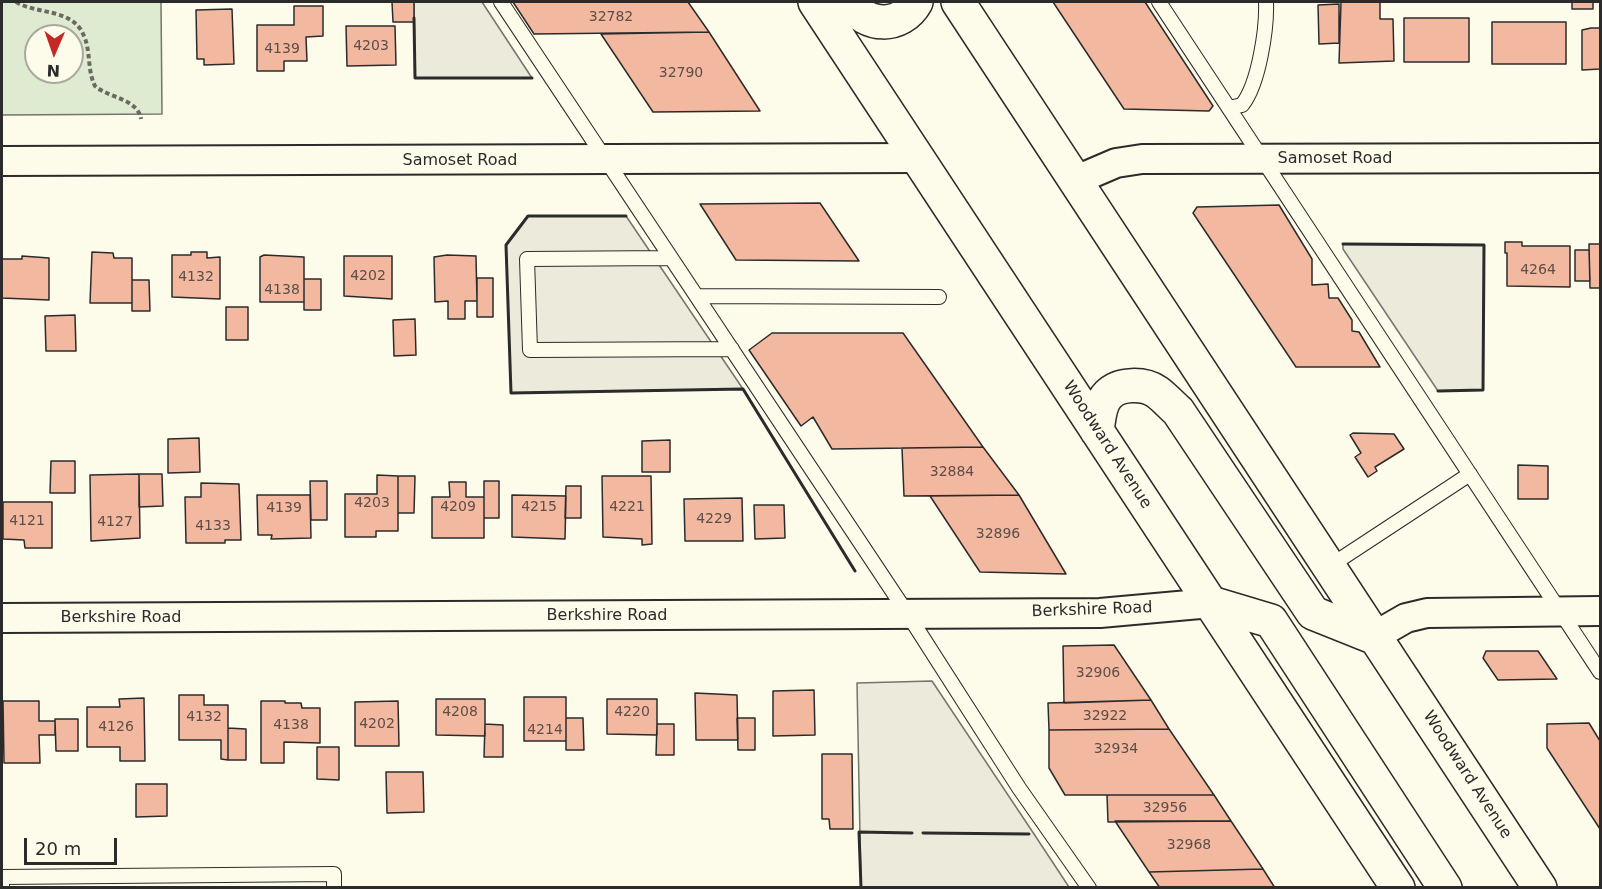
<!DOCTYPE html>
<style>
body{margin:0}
#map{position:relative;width:1602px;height:889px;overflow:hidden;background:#fdfbea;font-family:"DejaVu Sans",sans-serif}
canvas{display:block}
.frame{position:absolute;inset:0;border:3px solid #2b2b2b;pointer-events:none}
.north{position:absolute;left:24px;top:24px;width:60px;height:60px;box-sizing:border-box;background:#fdfbea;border:2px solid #a9a89e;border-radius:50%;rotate:182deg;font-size:16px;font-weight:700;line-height:24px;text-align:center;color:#2b2b2b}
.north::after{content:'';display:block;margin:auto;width:21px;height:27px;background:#c62828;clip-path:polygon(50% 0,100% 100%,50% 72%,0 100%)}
.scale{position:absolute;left:24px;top:838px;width:93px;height:27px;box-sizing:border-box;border:3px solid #2b2b2b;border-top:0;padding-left:8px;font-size:18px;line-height:21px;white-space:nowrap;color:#2b2b2b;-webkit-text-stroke:4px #fdfbea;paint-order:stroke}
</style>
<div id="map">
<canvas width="1602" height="889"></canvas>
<div class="frame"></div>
<div class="north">N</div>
<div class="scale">20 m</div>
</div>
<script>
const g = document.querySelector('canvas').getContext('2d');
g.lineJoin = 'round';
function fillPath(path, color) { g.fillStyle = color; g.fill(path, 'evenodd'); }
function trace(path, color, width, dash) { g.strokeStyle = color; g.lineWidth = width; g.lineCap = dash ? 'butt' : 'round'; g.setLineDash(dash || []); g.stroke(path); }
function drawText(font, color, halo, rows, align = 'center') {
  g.font = font + ' "DejaVu Sans",sans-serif'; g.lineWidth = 4.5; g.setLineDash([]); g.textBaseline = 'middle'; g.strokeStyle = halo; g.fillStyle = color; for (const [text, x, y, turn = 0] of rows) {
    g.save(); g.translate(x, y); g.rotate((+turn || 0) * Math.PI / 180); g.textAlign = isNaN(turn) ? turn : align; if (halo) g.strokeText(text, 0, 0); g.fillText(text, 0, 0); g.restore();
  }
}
const green = new Path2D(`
 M2,2H161L162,114L2,115ZM36,36H72V72H36Z`);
const parking = new Path2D(`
 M414,2H482L532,78H415Z
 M528,216H626L743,389L511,393L506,245Z
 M1343,244L1484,245L1483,390L1438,391L1343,249Z
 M932,681L1034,834L1069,887H861L857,683Z`);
const building = new Path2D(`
 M392,2H414V22H393Z
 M513,2H688L709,32L534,34Z
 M1053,2H1145L1213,106L1209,111L1124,109Z
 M1341,2H1380V19H1393L1394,61L1339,63Z
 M1572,2H1593V9H1572Z
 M1339,4V43L1319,44L1318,5Z
 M294,6H323V36L306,37L307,61H284V71H257V25H294Z
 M232,9L234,64L204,65V59H197L196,10Z
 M1404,18H1469V62H1404Z
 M1492,22H1566V64H1492Z
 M346,26H395L396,65L347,66Z
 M1591,28H1600V69L1582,70V30Z
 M709,32L760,111L653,112L601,34Z
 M820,203L859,261L736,260L700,204Z
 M1279,205L1312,259V285L1328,284L1329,298H1338L1352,320V331L1359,332L1380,367H1296L1193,213L1197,207Z
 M1505,242H1522V246H1570V287L1507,286V253H1505Z
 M1589,244H1600V288H1590Z
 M1575,250H1589L1590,281H1575Z
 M92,252L113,253L114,258H132V303H90Z
 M191,252H207V258L220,257V299L172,297V255H191Z
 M264,255L304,257V302H260V257Z
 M447,255L476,256L477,301H465V319H448V301L435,302L434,257Z
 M22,256L49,258V300L2,298V259H22Z
 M344,256H392V299L344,296Z
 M477,278H493V317H477Z
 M304,279H321V310H304Z
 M132,280H149L150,311H132Z
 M226,307H248V340H226Z
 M75,315L76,351H46L45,316Z
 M415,319L416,355L394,356L393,320Z
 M772,333H903L983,447L832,449L813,417L801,426L749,350Z
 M1353,433L1394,434L1404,449L1375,467L1377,471L1368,477L1355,457L1361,453L1350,435Z
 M199,438L200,472L168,473V439Z
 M670,440V472H642V441Z
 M983,447L1019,495L904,496L902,448Z
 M51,461H75V493H50Z
 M1518,465L1548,466V499H1518Z
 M139,474L140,538L91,541L90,475Z
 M139,474H162L163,506L139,507Z
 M377,475L398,476V531H376V537H345V494H377Z
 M398,476H415L414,513H398Z
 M602,476H651L652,544L642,545V539L603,537Z
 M310,481H327V520H311Z
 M484,481H499V518H484Z
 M449,482H466V497H484V538H432V497H450Z
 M201,483L239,484L241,540H225V543H186L185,497H201Z
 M566,486H581V518H565Z
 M257,495H310L311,538L271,539L272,535H258Z
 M512,495L566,496L565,539L512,537Z
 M1019,495L1066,574L980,572L930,496Z
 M742,498L743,541H685L684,499Z
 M3,502H52V548H25L24,540L3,539Z
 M754,505H784L785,538L755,539Z
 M1114,645L1151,700L1064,703L1063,646Z
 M1486,651H1538L1557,679L1498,680L1483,658Z
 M814,690L815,735L773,736V691Z
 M695,693L737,695L738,740H696Z
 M179,695H204V705H228V760L221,759V740H179Z
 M524,697H566V741H524Z
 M144,698L145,761H120V747H87V707H120L119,699Z
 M436,699H485V736L436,735Z
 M607,699H657V735L607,734Z
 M1151,700L1169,729L1049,730L1048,703Z
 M3,701H39V721H55V735H39L40,763H4Z
 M261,701H285V703H301L302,708H320V743L284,742V763H261Z
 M398,701L399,746H355V702Z
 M566,718H583L584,750H566Z
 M737,718H755V750H738Z
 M55,719H78V751H56Z
 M1589,723L1600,741V829L1547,748V724Z
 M485,724L503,725V757H484Z
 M657,724H674V755H656Z
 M228,728L246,729V760H228Z
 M1169,729L1214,795H1065L1049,768V730Z
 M317,747H339V780L317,779Z
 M822,754H852L853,829H830L829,819H822Z
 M386,772H423L424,812L387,813Z
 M136,784H167V816L136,817Z
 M1107,795H1214L1231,821L1108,822Z
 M1115,821H1231L1263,869L1149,872Z
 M1263,869L1275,888H1160L1149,872Z`);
const path = new Path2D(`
 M16,2C38,15 73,8 84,36C91,52 87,70 95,86C109,98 138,99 141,119`);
const service = new Path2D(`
 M501,2L907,613L1019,788L1089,888
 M1159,2L1600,672
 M1229,108L1242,105C1259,84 1267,28 1266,2
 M671,258L527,259L530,350L732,349
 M697,296L939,297
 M1330,566L1470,474
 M2,888V877L334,874V888`);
const minor = new Path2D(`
 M2,161L918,158
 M1074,181L1116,163L1142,159L1600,158
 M2,618L1100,613L1211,603
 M1373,637L1406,618L1427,613L1600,611`);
const primary = new Path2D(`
 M815,2L1398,888
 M849,2C866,28 901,29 916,2
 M958,2L1540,888
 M1097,431C1099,419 1099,404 1108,395C1119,383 1144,383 1157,392C1164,397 1171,405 1178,411L1313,613L1373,637
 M1211,603L1271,621L1445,888`);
const wall = new Path2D(`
 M414,18L415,78H532
 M626,216H528L506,245L511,393L743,389L855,571
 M1343,244L1484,245L1483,390L1438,391
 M923,833L1029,834
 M861,888L859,832L912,833`);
const numberNames = [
 ["32782",611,17],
 ["4203",371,46],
 ["4139",282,49],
 ["32790",681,73],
 ["4264",1538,270],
 ["4202",368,276],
 ["4132",196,277],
 ["4138",282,290],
 ["32884",952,472],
 ["4203",372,503],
 ["4209",458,507],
 ["4215",539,507],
 ["4221",627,507],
 ["4139",284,508],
 ["4229",714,519],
 ["4121",27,521],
 ["4127",115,522],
 ["4133",213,526],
 ["32896",998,534],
 ["32906",1098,673],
 ["4208",460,712],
 ["4220",632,712],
 ["32922",1105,716],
 ["4132",204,717],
 ["4202",377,724],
 ["4138",291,725],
 ["4126",116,727],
 ["4214",545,730],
 ["32934",1116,749],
 ["32956",1165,808],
 ["32968",1189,845]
];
const streetNames = [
 ["Samoset Road",1335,159],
 ["Samoset Road",460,161],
 ["Woodward Avenue",1107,445,57],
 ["Berkshire Road",1092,610,-2],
 ["Berkshire Road",607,616],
 ["Berkshire Road",121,618],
 ["Woodward Avenue",1467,775,57]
];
fillPath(green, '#deebd1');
trace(green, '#74746e', 1.5);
fillPath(parking, '#eceadb');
trace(parking, '#74746e', 1.5);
fillPath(building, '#f2b8a0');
trace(building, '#2b2b2b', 1.5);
trace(service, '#2b2b2b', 16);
trace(minor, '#2b2b2b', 32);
trace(primary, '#2b2b2b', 36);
trace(path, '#6a6964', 4, [4.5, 3]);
trace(service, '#fdfbea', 14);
trace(minor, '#fdfbea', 28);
trace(primary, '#fdfbea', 33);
trace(wall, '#2b2b2b', 3);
drawText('14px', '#5d4e48', null, numberNames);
drawText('16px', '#2b2b2b', '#fdfbea', streetNames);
</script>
